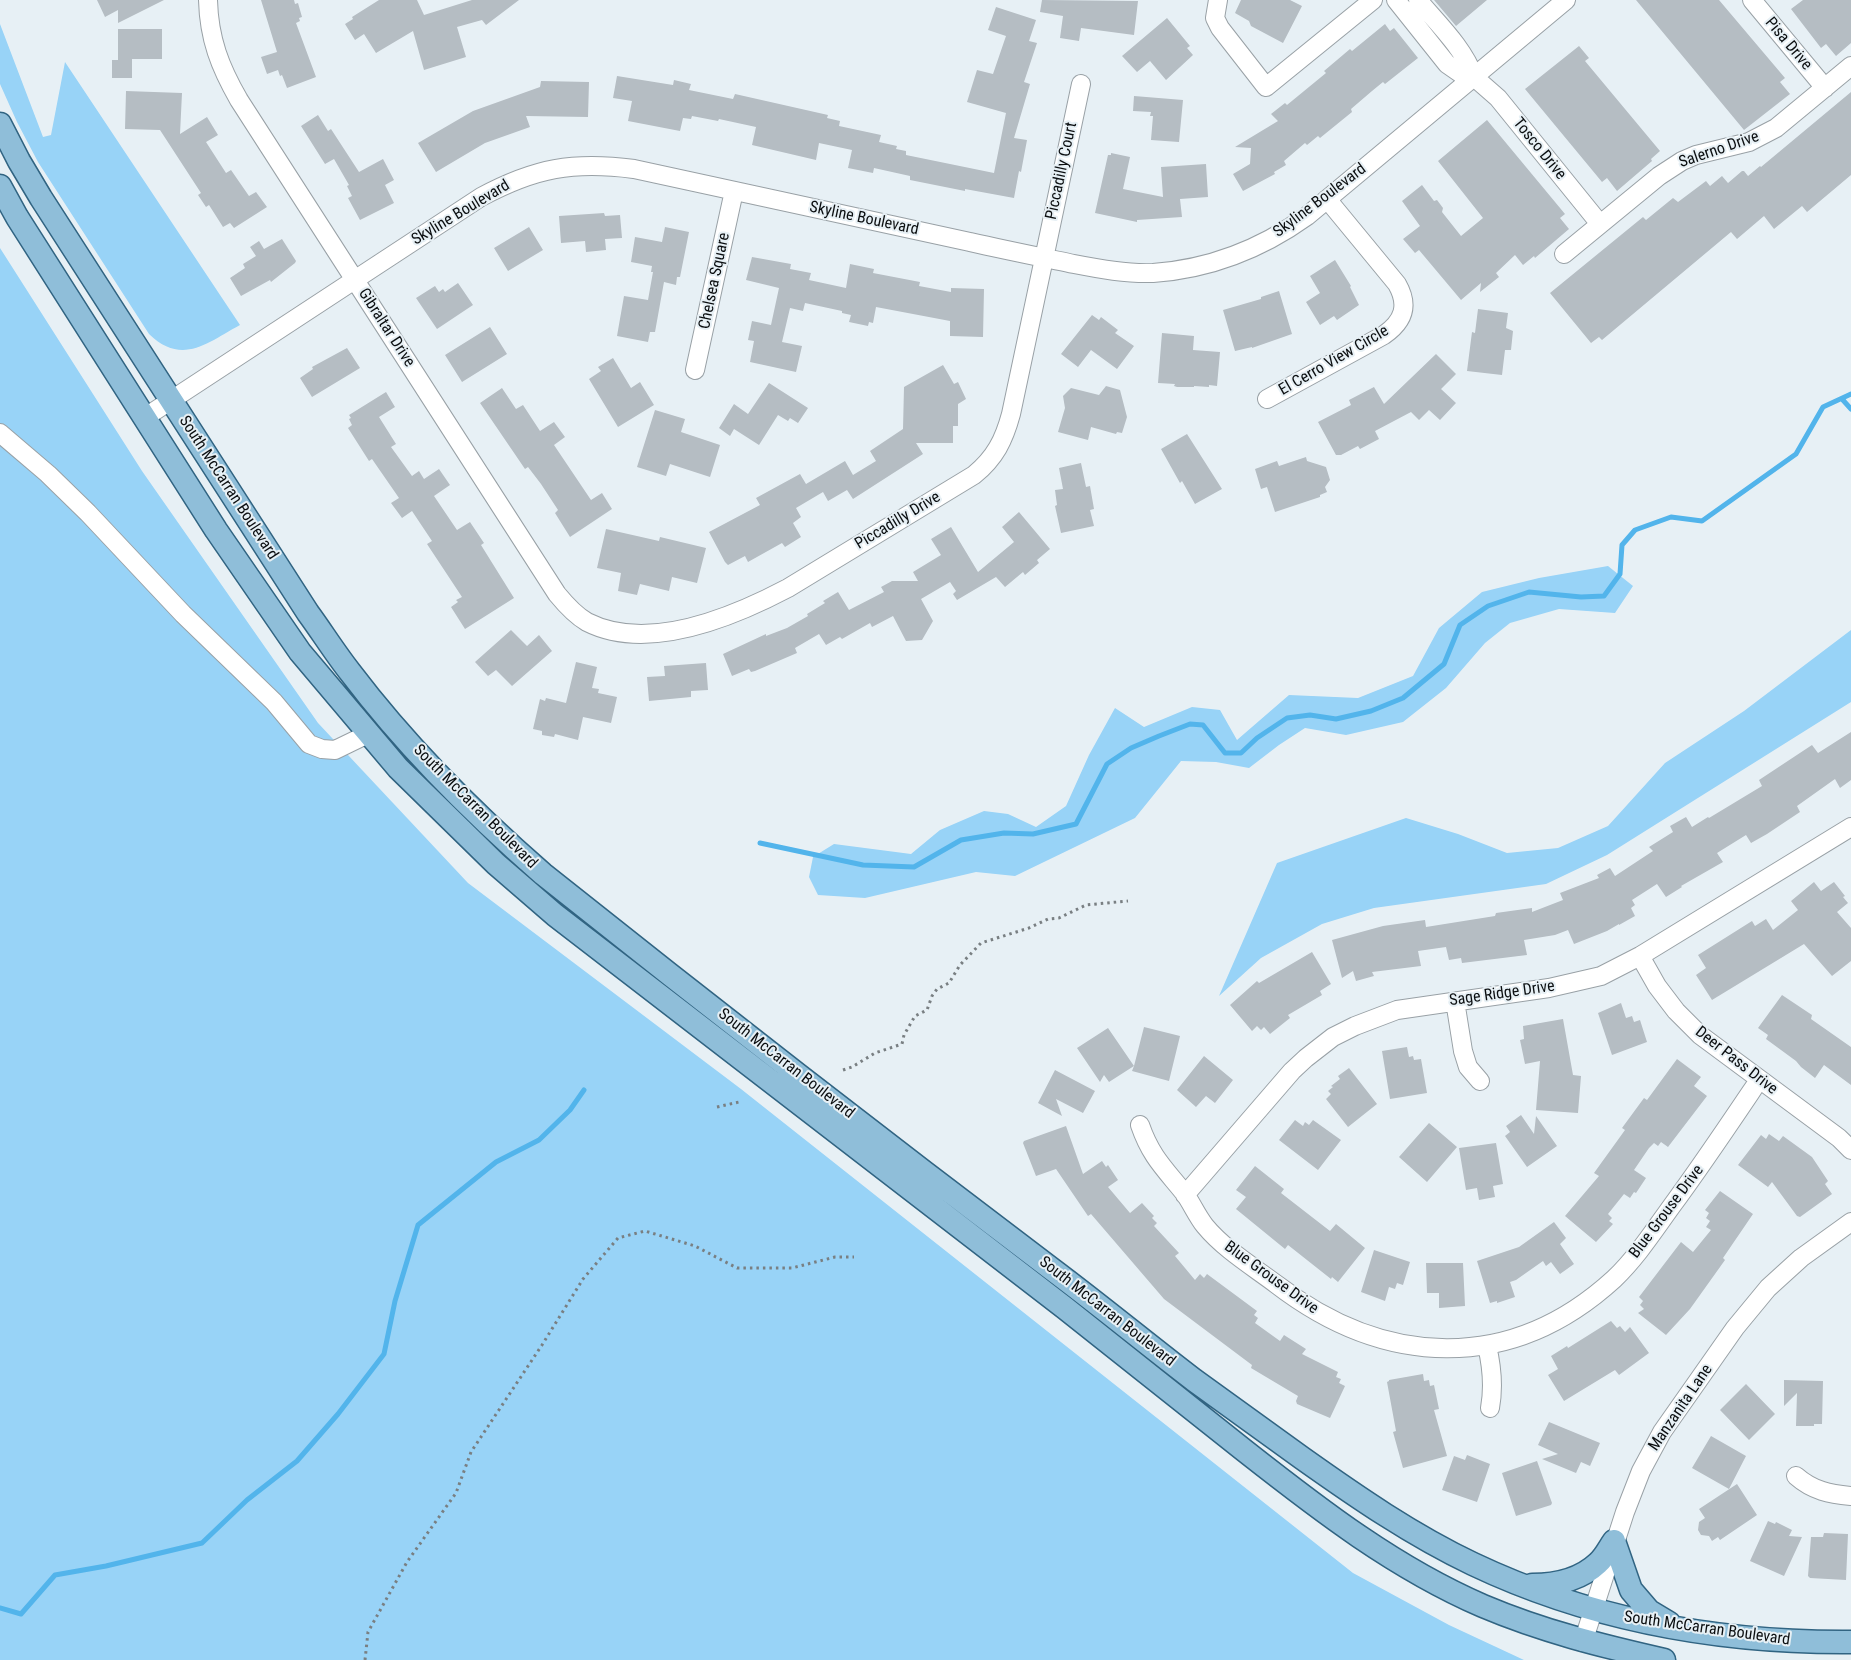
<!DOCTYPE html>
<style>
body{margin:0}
canvas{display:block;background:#e7f0f5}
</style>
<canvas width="1851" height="1660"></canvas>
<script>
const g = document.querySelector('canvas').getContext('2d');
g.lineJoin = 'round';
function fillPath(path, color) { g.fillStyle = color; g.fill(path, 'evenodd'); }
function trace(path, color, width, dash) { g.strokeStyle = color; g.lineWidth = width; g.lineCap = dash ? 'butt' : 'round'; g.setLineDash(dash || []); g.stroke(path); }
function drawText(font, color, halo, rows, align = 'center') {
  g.font = font + ' "Roboto Condensed",sans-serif'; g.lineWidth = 4; g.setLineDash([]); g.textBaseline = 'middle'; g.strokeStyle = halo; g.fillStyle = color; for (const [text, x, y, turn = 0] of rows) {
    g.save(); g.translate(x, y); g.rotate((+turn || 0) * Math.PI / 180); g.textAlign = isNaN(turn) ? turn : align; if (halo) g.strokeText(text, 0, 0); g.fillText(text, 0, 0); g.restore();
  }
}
const green = new Path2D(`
 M0,24L43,137L51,135L65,62L240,325C207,343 182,366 149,334L38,162L17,122L0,84Z
 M0,248L142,471L318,723L468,883L741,1089L1353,1573L1449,1625L1524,1660H0Z
 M1608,566L1633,586L1615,613L1559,609L1510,623L1485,643L1446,688L1403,722L1346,735L1305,728L1279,745L1249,768L1216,762L1181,761L1135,818L1015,876L976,872L865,898L818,895L809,877L813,857L834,844L911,854L940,830L984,811L1008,814L1036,827L1066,806L1089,755L1115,708L1144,727L1192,707L1220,710L1237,740L1289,695L1358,698L1413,676L1439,628L1482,592L1539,578Z
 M1851,630V702L1607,855L1546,884L1374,908L1322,924L1261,958L1219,996L1277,863L1406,818L1458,834L1507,853L1558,848L1608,826L1665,763L1744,711Z`);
const stream = new Path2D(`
 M1842,399L1851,409
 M760,843L863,865L914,867L961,840L1004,833L1033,834L1076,824L1107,764L1131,748L1159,736L1190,724L1203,725L1225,753H1241L1257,738L1287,718L1310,715L1336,719L1371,711L1403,698L1444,664L1460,625L1488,606L1529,592L1581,597L1604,596L1620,574L1622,545L1635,530L1671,517L1702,521L1796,454L1823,407L1851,394
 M0,1608L21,1614L55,1575L106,1566L202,1543L247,1500L297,1461L338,1414L384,1354L395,1301L418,1225L496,1162L539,1140L570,1110L584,1090`);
const building = new Path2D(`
 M97,0H164L118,23V10L105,17Z
 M261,0H294L295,4L298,3L302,17L299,18L300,21L296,23L316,77L287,88L282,75L280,76L278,70L267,74L261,57L277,52Z
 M379,0H417L424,15L472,0H519L486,25L482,20L457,27L466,57L424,70L413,31L376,53L364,34L355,40L345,24L353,19L352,17Z
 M1042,0L1138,1L1134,35L1081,28L1079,41L1060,38L1063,16L1040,12Z
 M1241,0H1290L1302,6L1283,43L1251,26L1249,21L1235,13Z
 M1434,0H1487L1456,26Z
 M1636,0H1719L1785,78L1780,82L1790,94L1744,130Z
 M1803,0H1851V43L1836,56L1826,44L1821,48L1791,9Z
 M996,7L1036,20L1029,41L1037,43L1024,82L1030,84L1014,138L1027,140L1021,172L1019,171L1014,198L965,189V191L910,180V176L874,168L873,173L848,168L852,150L819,143L816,160L752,145L756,127L719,119L718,121L692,116L691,119L683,118L680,131L628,121L632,101L613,98L617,76L673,85L674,80L691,84L689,90L733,99L735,94L828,115L827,118L840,121L839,126L881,135L879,142L897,146L896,149L906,151V155L994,173L1006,113L967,102L977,70L993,74L1006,36L988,30Z
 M1167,18L1190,46L1187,48L1193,55L1166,80L1150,61L1137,72L1122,56Z
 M1385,24L1390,31L1394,28L1418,58L1385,84L1383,82L1372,91L1351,109L1352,112L1320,138L1318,136L1307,145L1305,143L1284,161L1286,165L1274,172L1275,174L1243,191L1233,174L1250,164L1251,148L1235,147L1278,121L1271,114L1285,103L1287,105L1326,73L1324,71L1350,49L1352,51Z
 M118,29H162V59H132V78H112V60H118Z
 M1579,46L1589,58L1585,61L1660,151L1651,159L1652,161L1617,191L1607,178L1602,182L1525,89Z
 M541,81L589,82L588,117L526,116L530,127L485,143L436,172L418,143L473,111L540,87Z
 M126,91L182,93L180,134L207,117L218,135L206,142L226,173L231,170L249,196L256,192L267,207L234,228L230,223L223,227L209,205L206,207L198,195L201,193L160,130L125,129Z
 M1851,92V175L1807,212L1802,206L1774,229L1764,216L1737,239L1731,232L1602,340L1599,337L1591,343L1550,293L1643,217L1646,220L1673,198L1678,202L1706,181L1710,186L1722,176L1728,183L1742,171H1744L1748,176L1760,166L1761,167Z
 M1134,96L1183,100L1179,142L1151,140L1153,116H1150L1151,112L1133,111Z
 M318,115L328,131L331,129L359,172L383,159L394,180L385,185L394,203L360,220L348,198L352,196L347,186L349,185L334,159L325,164L301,126Z
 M1487,120L1565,214L1560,218L1569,229L1535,258L1534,256L1523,265L1515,255L1496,273L1499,277L1480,292L1481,283L1461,300L1419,250L1415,253L1403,239L1420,226L1402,201L1422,185L1434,201L1437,200L1443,208L1442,212L1461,236L1483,218L1438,161Z
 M1111,153L1130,157L1123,189L1163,197L1161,167L1206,164L1208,197L1180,199L1182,217L1137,220V222L1095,213L1108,155H1111Z
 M604,213L605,216L620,215L622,238L605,239L606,250L586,252L585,241L561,243L559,216Z
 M529,227L543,250L508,271L494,248Z
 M665,227L689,232L680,277H677L676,285L664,282L655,332H650L648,342L617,336L624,296L648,300L653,272H651L652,266L631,262L635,237L662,242Z
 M282,239L296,261L295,263L271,282L270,280L241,296L230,278L245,268L243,264L256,256L250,247L259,241L264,249Z
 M752,257L791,264L790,269L811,273L809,280L846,288L850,264L874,269L873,273L920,282L919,286L951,292V288L984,289L983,337L950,336V321L876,307L873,323L869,322L868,326L849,322L851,315L842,313V311L805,303L803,311L790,308L782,342L802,346L796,372L750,362L754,341L748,340L752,321L771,325L779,288L746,280Z
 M1335,260L1351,286L1350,287L1359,305L1337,320L1334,316L1320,325L1306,302L1320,293L1310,276Z
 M458,283L473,305L437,329L416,298L435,286L439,292L443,289L445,292Z
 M1279,291L1292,334L1252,348V347L1235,351L1223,310L1261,299V297Z
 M1478,309L1508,313L1506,328L1513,331L1511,350H1505L1502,375L1467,371L1472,332L1475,333Z
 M1092,315L1099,320L1101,317L1118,330L1115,333L1134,346L1117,369L1091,350L1078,367L1061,354Z
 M490,327L507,354L462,382L445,355Z
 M1162,333L1194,336L1193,350L1220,352L1217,386L1209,385V387L1194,386V387H1177L1174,386L1175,384L1158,383Z
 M347,348L360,368L312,397L300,378L313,369L312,367Z
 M1436,354L1456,374L1441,389L1456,403L1440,420L1429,410L1419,420L1411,412L1375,431L1379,439L1360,449L1358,446L1341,455H1336L1318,422L1351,405L1349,400L1374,387L1384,404Z
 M613,358L631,388L640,382L654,405L618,427L589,379L601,371L598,367Z
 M943,365L954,384L958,382L966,399L958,404V426H953V443H916L923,454L853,499L847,490L828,501L823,492L796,508L801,517L793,523L801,537L785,547L782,543L748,562L745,556L728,565L725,562L709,532L760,505L756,498L800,474L806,484L845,461L853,475L876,461L870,451L903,429L904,387Z
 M769,383L808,408L798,423L790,418L788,421L778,415L759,445L734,429L730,436L719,428L734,404L748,414Z
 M1106,386L1120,390L1127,417L1122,433L1117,432L1116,434L1091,427L1088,440L1058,432L1065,408L1063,396L1071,388L1099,395Z
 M502,388L516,409L523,405L540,431L554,422L565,437L554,445L591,500L602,493L612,509L570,537L555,513L558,510L541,484L528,467L525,469L480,403Z
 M386,392L395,407L379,417L396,444L391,447L412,476L419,471L424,479L439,469L450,485L434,496L457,530L470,522L484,543L481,545L514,598L465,629L451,607L458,602L456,600L462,597L427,544L432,541L412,511L402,518L391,503L399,498L372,459L369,461L348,428L352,425L349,419L351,418L349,415Z
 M655,410L685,419L681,432L720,445L710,477L670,464L666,476L637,467Z
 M1187,434L1222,489L1195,504L1182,481L1180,483L1161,449Z
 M1306,457L1307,461L1326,467L1330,480L1325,487L1327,492L1320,495V497L1275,512L1267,487L1261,489L1255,469L1277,461L1279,466Z
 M1081,463L1086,487L1090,486L1094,509L1090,510L1094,526L1061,533L1055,506L1057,505L1055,490L1063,489L1059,468Z
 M1019,512L1050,549L1037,560L1039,563L1025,575L1023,572L1005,587L996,577L957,600L953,594L956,591L950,582L921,599L933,621L922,640L906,641L893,616L872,627L870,623L842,639L840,637L826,645L819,634L795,648L797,653L755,671L751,672L749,669L732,676L723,654L766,634V636L787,628L808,616L807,614L825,603L823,601L838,592L849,610L884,592L881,587L892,581H918L913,572L941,555L931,539L951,527L978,572L1014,542L1002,527Z
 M606,529L659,541L660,537L706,548L697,583L672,577L669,591L640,584L637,595L618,591L621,573L597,568Z
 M511,630L527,646L539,635L552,651L512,686L496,670L488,676L475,662Z
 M576,662L597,667L592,688L599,689L598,693L617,697L611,723L583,717L578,740L555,734L554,737L542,735V731L533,729L540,699L545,701L546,698L566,703Z
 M706,663L708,690L691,691V697L649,701L647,677L665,676L664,666Z
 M1851,732V780L1840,788L1835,779L1797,806L1800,812L1767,834L1751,843L1746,835L1717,853L1723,862L1681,886L1682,887L1666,897L1657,884L1632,900L1635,905L1631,908L1635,916L1619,925V924L1607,931L1574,944L1568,930L1555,935L1524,940L1527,955L1462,963L1461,958L1449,960L1446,947L1418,951L1421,966L1372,972L1374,976L1356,981L1353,971L1342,978L1332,940L1383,926L1425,920L1426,927L1495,916L1496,913L1532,908V912L1563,900L1560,893L1599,878L1597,875L1610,868L1615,876L1653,851L1649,847L1673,832L1670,826L1686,817L1692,827L1708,817L1709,818L1762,786L1759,780L1812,745L1818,753Z
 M1814,882L1821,891L1834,882L1845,896L1843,897L1848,903L1837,912L1851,928V961L1832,976L1804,944L1712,1000L1696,975L1706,968L1698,955L1752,921L1755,926L1766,919L1773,930L1798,910L1791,901Z
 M1312,952L1331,984L1320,991L1322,995L1288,1015L1290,1018L1270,1034L1264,1027L1261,1030L1257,1026L1252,1031L1230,1005L1257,981L1259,983Z
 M1782,995L1812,1015L1811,1019L1851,1047V1085L1824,1065L1815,1078L1801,1067L1796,1061L1766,1039L1768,1035L1758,1028Z
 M1621,1003L1626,1018L1632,1016L1634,1022L1640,1020L1647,1042L1612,1055L1598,1013Z
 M1563,1019L1573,1075L1581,1076L1578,1113L1536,1110L1540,1061L1525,1064L1520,1040L1524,1039L1523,1026Z
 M1144,1027L1180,1036L1169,1081L1132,1071L1134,1066L1109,1082L1104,1075L1100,1082L1077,1048L1108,1028L1134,1066Z
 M1407,1047L1409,1057L1413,1056L1414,1060L1421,1059L1427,1093L1390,1099L1382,1051Z
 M1204,1056L1233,1080L1215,1103L1206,1096L1196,1107L1177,1090Z
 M1677,1059L1701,1077L1694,1086L1707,1096L1668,1147L1661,1142L1658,1146L1654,1143L1649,1148L1634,1170L1646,1178L1636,1193L1634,1192L1630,1198L1624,1194L1608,1214L1612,1218L1609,1221L1613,1224L1596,1242L1565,1216L1599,1176L1594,1173L1625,1130L1622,1128L1644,1098L1647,1100Z
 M1349,1068L1377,1104L1348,1127L1326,1099L1331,1094L1328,1091L1333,1087L1331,1086L1340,1079L1338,1076Z
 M1055,1070L1095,1091L1083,1113L1056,1099L1062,1116L1038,1103Z
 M1521,1115L1534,1134L1536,1116L1557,1146L1527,1167L1505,1136L1510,1132L1506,1126Z
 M1295,1120L1303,1126L1305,1122L1309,1125L1313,1120L1341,1140L1318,1170L1279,1140Z
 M1429,1123L1457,1147L1427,1182L1399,1157Z
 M1066,1126L1083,1174L1102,1161L1106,1167L1108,1165L1118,1180L1108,1187L1130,1213L1142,1203L1154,1216L1152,1218L1157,1223L1154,1226L1179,1253L1175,1256L1195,1280L1200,1274L1204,1278L1207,1274L1257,1311L1254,1315L1258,1318L1255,1323L1280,1341L1284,1335L1306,1349L1302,1354L1338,1372L1336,1377L1341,1379L1339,1383L1345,1386L1330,1418L1297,1404L1296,1401L1298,1396L1251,1368L1252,1365L1164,1299L1091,1214L1088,1216L1056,1169L1036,1176L1023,1143L1024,1141Z
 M1769,1134L1779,1141L1783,1136L1812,1157L1828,1181L1825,1184L1832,1194L1800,1217L1797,1216L1772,1182L1768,1187L1738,1165L1761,1135L1766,1139Z
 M1496,1143L1503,1184L1493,1186L1495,1197L1479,1200L1477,1188L1466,1190L1459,1148Z
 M1255,1166L1284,1189L1281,1193L1330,1231L1336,1224L1365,1248L1338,1282L1332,1277L1331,1279L1288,1245L1285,1249L1236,1209L1246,1197L1236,1190Z
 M1720,1191L1753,1214L1723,1258L1725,1260L1690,1309L1666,1335L1638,1313L1644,1309L1640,1305L1643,1301L1639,1297L1681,1242L1693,1252L1711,1230L1706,1227L1710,1221L1706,1218L1709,1213L1705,1210Z
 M1554,1222L1566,1238L1560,1244L1574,1264L1560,1274L1551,1262L1546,1266L1543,1261L1516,1280L1510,1282L1515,1297L1497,1303V1301L1490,1303L1477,1261L1519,1247Z
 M1374,1250L1410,1262L1403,1285L1397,1283L1395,1289L1389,1287L1385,1301L1361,1292Z
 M1426,1263H1463L1465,1306L1439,1308V1293H1427Z
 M1611,1321L1617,1328L1620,1326L1625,1332L1630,1327L1649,1353L1619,1375L1615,1370L1564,1401L1548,1375L1558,1369L1551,1356L1567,1346L1568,1348Z
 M1423,1374L1424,1381L1429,1380L1430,1386L1434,1385L1439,1409L1434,1410L1447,1456L1403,1468L1393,1432L1396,1431L1387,1382L1389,1381V1380Z
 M1784,1380L1823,1381L1822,1424H1814V1426H1796L1797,1393L1784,1406Z
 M1746,1384L1775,1414L1749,1440L1720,1410Z
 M1549,1422L1600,1443L1590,1466L1581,1462L1576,1473L1542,1459L1558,1454L1538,1445Z
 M1711,1436L1746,1456L1729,1489L1692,1468Z
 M1467,1455L1490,1464L1477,1502L1442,1490L1454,1456L1465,1460Z
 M1537,1461L1552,1503L1551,1505L1516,1516L1502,1473Z
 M1737,1484L1757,1515L1720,1540L1718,1537L1712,1541L1709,1536L1701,1535L1698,1530L1699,1522L1705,1518L1699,1509Z
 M1768,1521L1775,1524L1776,1522L1792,1530L1789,1536L1802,1537L1784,1576L1750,1561Z
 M1824,1533L1848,1534L1846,1580L1810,1578L1808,1576L1811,1537H1823Z`);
const path = new Path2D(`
 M843,1070L852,1067L875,1053L902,1044L904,1035L915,1016L927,1010L932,996L937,989L949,983L960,965L981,943L1029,928L1048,919L1059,918L1086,905L1128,901
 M717,1107L739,1102
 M365,1660L368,1632L407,1562L456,1493L471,1452L542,1345L583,1279L618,1238L645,1231L695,1246L737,1268H792L835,1257H854`);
const minor = new Path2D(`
 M208,0C209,39 220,67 239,100L557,594C566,605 575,615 587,622C648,653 733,617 788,588L974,475C995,458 1004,440 1011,414L1081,84
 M1218,0L1215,18L1220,28L1266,87L1373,0
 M1396,0L1447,64L1460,73L1474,77L1498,98L1600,224
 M1418,0C1438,24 1463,47 1474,77
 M1752,0L1825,88
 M1564,254L1659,176L1682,161L1696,155L1749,142L1776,128L1851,66
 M695,370L734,191
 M1267,399L1384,335C1404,321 1409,305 1397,284L1327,199
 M144,418L481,197C535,168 573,161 634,169C746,194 858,218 970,242C1005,250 1040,257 1074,264C1100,269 1127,274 1153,273C1210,269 1261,249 1307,216L1566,0
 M0,433L48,474L88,513L183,614L274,702L309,744L322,749L335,750L368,734
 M1640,956L1657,986L1676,1011L1700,1035L1839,1138L1851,1150
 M1455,1001L1463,1051L1468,1067L1480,1081
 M1140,1125C1151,1157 1165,1169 1185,1194C1192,1204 1197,1216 1205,1226C1224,1249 1252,1266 1276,1284C1384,1367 1510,1374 1614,1279C1636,1258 1653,1232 1671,1207C1702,1165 1730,1123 1759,1080
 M1185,1195L1292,1071L1306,1058L1333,1037L1355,1026L1397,1010L1549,988L1601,976L1640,956L1851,827
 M1487,1346C1492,1367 1494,1386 1490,1408
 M1796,1476C1813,1491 1830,1494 1851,1496
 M1583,1642L1625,1512L1641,1471L1662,1432L1735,1328L1768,1288L1801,1258L1851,1222`);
const major = new Path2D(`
 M0,124L19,161L41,198L308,613C322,632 335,653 350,672C406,746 473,813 543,874C711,1008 881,1140 1053,1270C1101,1306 1147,1344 1194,1380C1230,1406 1266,1432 1302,1458C1357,1497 1412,1535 1473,1564C1591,1620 1721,1643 1851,1642
 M0,186L17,217L216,530L300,652L398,768L496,864L555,915C725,1046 895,1177 1065,1308C1125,1355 1185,1403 1245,1451C1320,1510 1395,1568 1483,1606C1542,1631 1602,1646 1664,1660
 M1614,1541L1631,1590L1649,1611L1669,1623
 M1532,1585C1556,1585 1580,1580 1598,1563C1605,1557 1609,1548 1614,1541`);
const streetNames = [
 ["Pisa Drive",1788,44,50],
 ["Tosco Drive",1539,149,51],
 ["Salerno Drive",1719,150,-19],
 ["Piccadilly Court",1062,171,-78],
 ["Skyline Boulevard",1320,201,-37],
 ["Skyline Boulevard",461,213,-31],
 ["Skyline Boulevard",864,219,12],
 ["Chelsea Square",715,281,-78],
 ["Gibraltar Drive",386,328,57],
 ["El Cerro View Circle",1334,361,-30],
 ["South McCarran Boulevard",228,488,57],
 ["Piccadilly Drive",898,521,-31],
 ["South McCarran Boulevard",475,807,45],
 ["Sage Ridge Drive",1502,994,-8],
 ["Deer Pass Drive",1736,1061,38],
 ["South McCarran Boulevard",786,1064,38],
 ["Blue Grouse Drive",1667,1212,-53],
 ["Blue Grouse Drive",1271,1278,36],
 ["South McCarran Boulevard",1107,1312,38],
 ["Manzanita Lane",1681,1408,-56],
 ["South McCarran Boulevard",1707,1629,8]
];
fillPath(green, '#98d3f7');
trace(stream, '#52b4eb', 5);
fillPath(building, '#b5bdc3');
trace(minor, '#99a1a6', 20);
trace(major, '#316482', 25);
trace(path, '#797f82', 3, [2.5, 4]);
trace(minor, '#fff', 18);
trace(major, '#8fbed9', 22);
drawText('16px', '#0b0e10', '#e7f0f5', streetNames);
</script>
